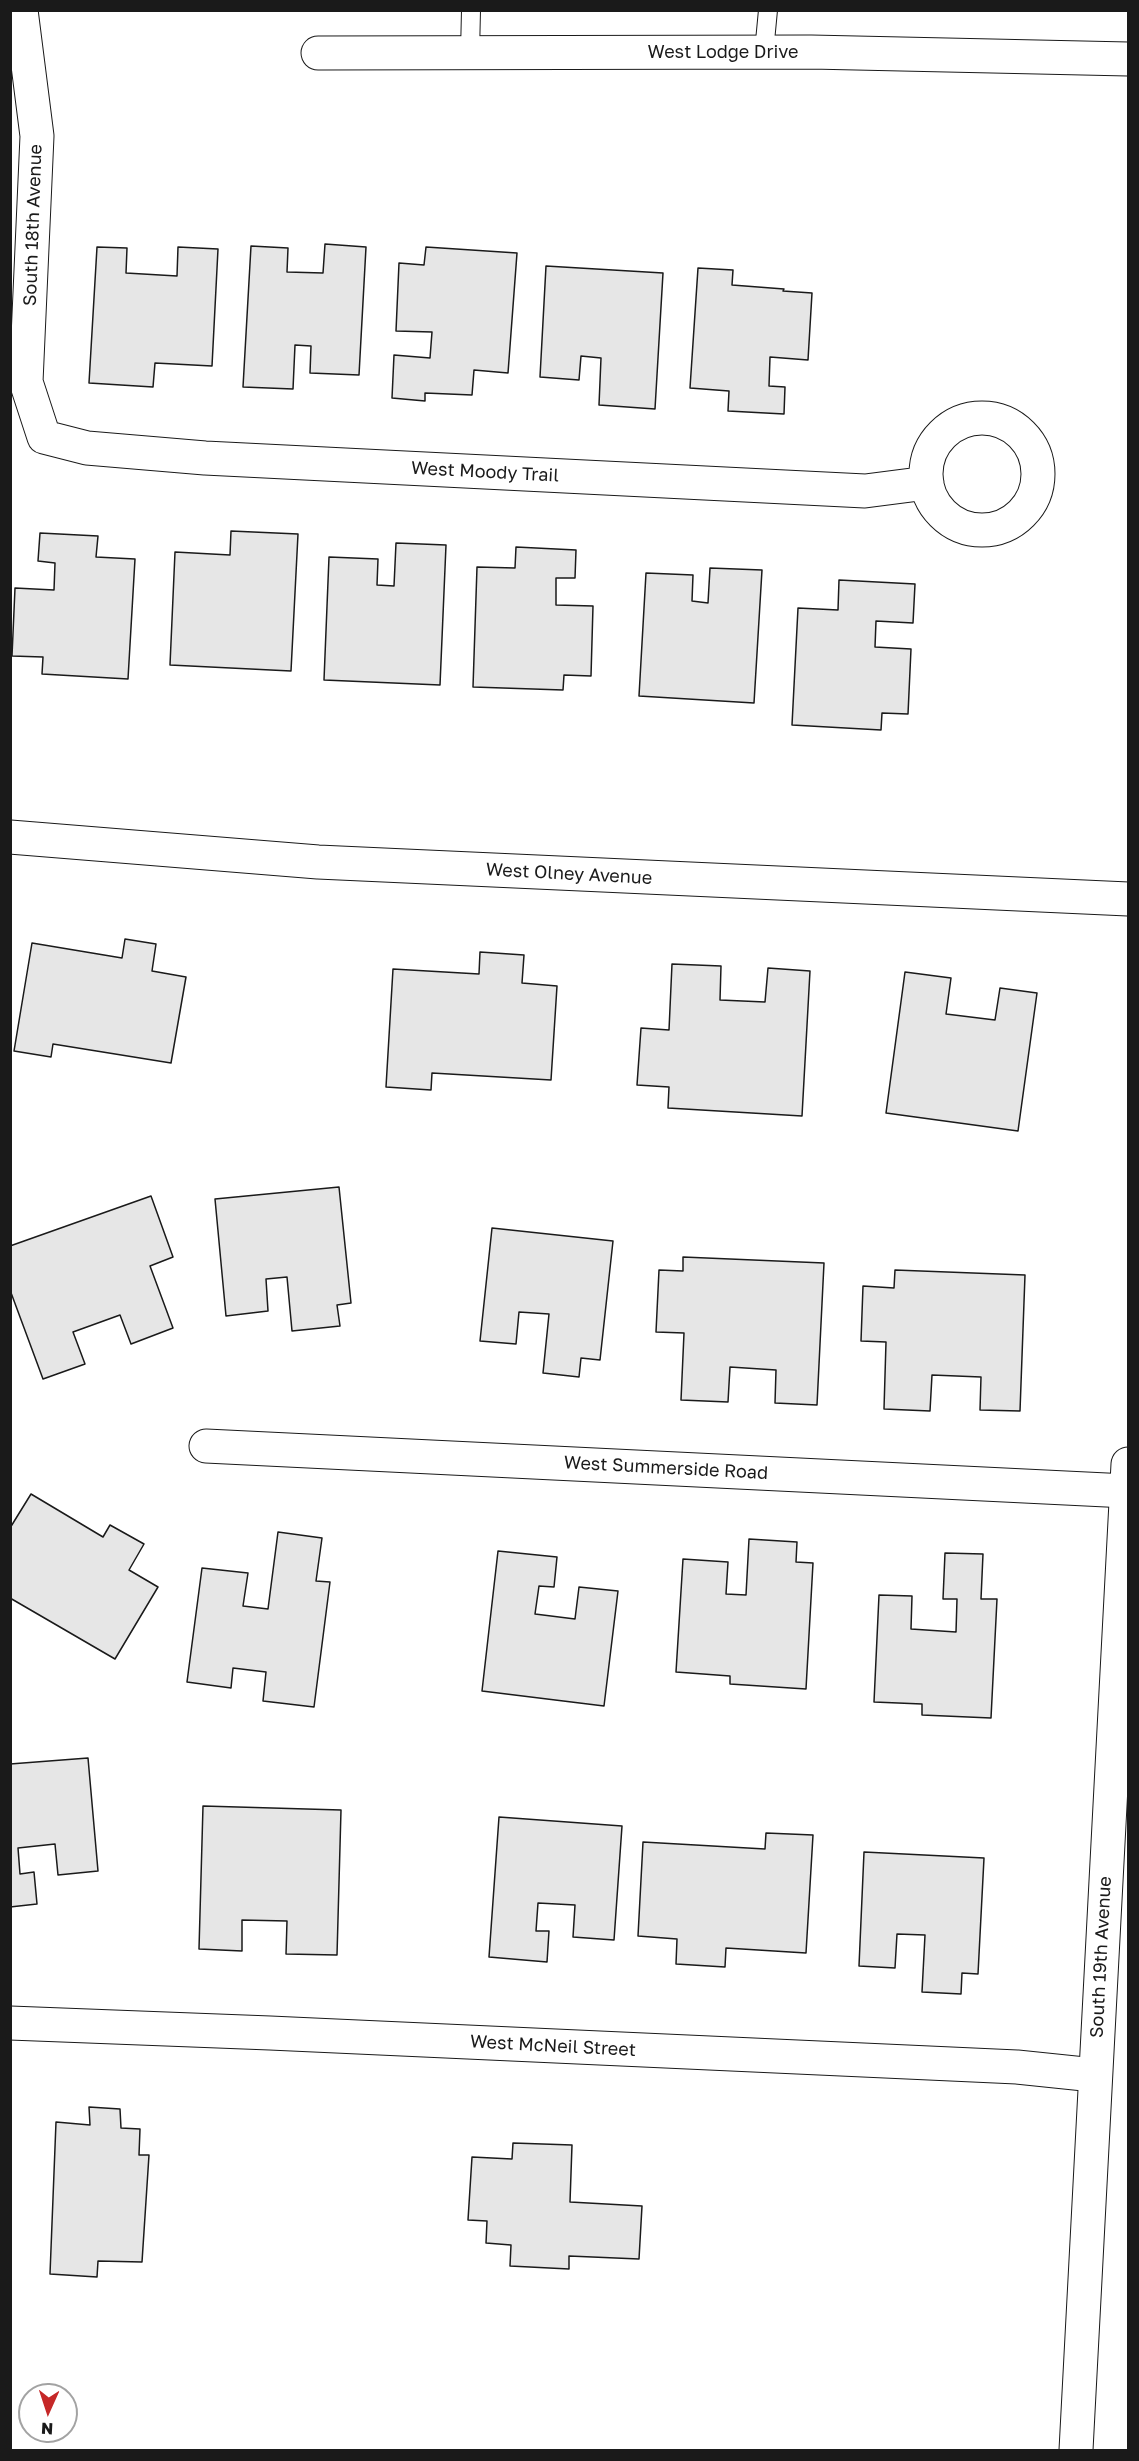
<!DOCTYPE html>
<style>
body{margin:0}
#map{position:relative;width:1139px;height:2461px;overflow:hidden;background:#fff;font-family:"Golos Text",sans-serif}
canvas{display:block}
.frame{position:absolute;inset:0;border:12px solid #1a1a1a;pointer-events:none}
.north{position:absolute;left:18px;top:2383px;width:60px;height:60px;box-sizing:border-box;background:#fff;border:2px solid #a3a3a3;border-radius:50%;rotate:183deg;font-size:16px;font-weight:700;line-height:24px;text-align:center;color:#1a1a1a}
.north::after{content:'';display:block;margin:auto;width:21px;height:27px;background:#c62828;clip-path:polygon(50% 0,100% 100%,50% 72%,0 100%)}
</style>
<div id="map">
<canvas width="1139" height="2461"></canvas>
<div class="frame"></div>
<div class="north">N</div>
</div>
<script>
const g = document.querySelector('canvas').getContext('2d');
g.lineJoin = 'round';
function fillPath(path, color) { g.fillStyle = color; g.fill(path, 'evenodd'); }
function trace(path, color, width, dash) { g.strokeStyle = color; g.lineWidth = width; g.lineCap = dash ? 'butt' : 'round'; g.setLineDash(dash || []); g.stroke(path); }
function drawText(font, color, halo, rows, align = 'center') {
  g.font = font + ' "Golos Text",sans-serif'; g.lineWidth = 4.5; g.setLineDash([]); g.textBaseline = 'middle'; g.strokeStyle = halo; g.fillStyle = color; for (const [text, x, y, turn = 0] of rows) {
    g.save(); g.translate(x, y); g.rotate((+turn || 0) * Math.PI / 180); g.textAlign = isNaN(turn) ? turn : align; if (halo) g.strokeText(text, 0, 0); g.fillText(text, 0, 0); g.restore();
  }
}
const building = new Path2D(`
 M325,244L366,247L359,375L310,373L311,346L295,345L293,389L243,387L251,246L288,248L287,272L323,273Z
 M97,247L127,248L126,273L177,276L178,247L218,249L212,366L155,363L153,387L89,383Z
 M426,247L517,253L508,373L474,370L472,395L425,393V401L392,398L394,355L430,358L432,332L396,331L399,263L424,265Z
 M546,266L663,273L655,409L599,405L601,358L581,356L579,380L540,377Z
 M698,268L733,270L732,285L784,289L783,291L812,293L808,360L770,357L769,386L785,387L784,414L728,411L729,391L690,388Z
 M231,531L298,534L291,671L170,665L175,552L230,555Z
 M40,533L98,536L96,557L135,559L128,679L42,674L43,657L12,656L15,588L54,590L55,563L38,561Z
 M396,543L446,545L440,685L324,680L329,557L378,559L377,585L394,586Z
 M516,547L576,550L575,578H556V605L593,606L591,676L564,675L563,690L473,687L477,567L515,568Z
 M710,568L762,570L754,703L639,696L646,573L693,575L692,601L708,603Z
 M839,580L915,584L913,623L876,621L875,647L911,649L908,714L882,713L881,730L792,725L798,608L838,610Z
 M125,939L156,944L152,971L186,977L171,1063L53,1044L51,1057L14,1051L32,943L122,958Z
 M480,952L524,955L522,983L557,986L551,1080L432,1073L431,1090L386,1087L393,969L479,974Z
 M672,964L721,966L720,1000L765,1002L768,968L810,971L802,1116L668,1108L669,1087L637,1085L641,1028L669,1030Z
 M905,972L951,978L946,1014L995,1020L1000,988L1037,993L1018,1131L886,1113Z
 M339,1187L351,1303L337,1305L340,1326L292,1331L287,1277L266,1279L268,1311L226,1316L215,1199Z
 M151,1196L173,1257L150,1266L173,1328L131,1344L120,1315L73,1332L85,1364L43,1379L10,1290V1246Z
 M492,1228L613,1241L600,1360L581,1358L579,1377L543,1373L549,1314L519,1312L516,1344L480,1341Z
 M683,1257L824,1263L817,1405L775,1403L776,1370L730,1367L728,1402L681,1400L684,1333L656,1332L659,1270L683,1271Z
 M895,1270L1025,1275L1020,1411L980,1410L981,1377L932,1375L930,1411L884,1409L886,1342L861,1341L863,1286L894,1288Z
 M31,1494L103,1537L110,1525L144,1544L129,1570L158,1587L115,1659L10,1598V1528Z
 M278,1532L322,1538L316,1581L330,1582L314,1707L263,1701L266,1672L233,1668L231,1688L187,1682L202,1568L248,1573L243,1606L268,1609Z
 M749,1539L797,1542L796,1562L813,1563L806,1689L730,1684V1676L676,1672L683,1559L728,1562L726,1594L746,1595Z
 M498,1551L557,1557L554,1587L539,1586L535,1614L575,1619L579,1587L618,1591L604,1706L482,1691Z
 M945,1553L983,1554L981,1599H997L991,1718L922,1715V1704L874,1702L879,1595L912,1596L911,1629L956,1632L957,1599H943Z
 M88,1758L98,1871L58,1875L55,1844L18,1848L20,1874L34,1872L37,1904L10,1907V1764Z
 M203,1806L341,1810L337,1955L286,1954L287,1921L242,1920V1951L199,1949Z
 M499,1817L622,1826L614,1940L573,1937L575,1905L538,1903L536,1931H549L547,1962L489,1957Z
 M766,1833L813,1835L806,1953L726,1948L725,1967L676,1964L677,1939L638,1936L643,1842L765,1849Z
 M864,1852L984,1858L978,1974L962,1973L961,1994L922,1992L925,1935L897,1934L895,1968L859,1966Z
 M89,2107L120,2109L121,2128L140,2129L139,2155H149L142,2262L98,2261L97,2277L50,2274L56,2122L90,2125Z
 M513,2143L572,2145L570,2202L642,2206L639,2259L569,2256V2269L510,2266L511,2245L486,2243L487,2221L468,2220L472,2157L512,2159Z`);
const lane = new Path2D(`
 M764,52L768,10
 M470,53L471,10`);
const street = new Path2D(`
 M21,10L37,136L26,382L44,437L87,448L205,458L865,491L927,483
 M318,53L811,52L1128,59
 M926 474a56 56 0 1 1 112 0a56 56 0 1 1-112 0Z
 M10,837L318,862L1128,899
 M206,1446L1127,1491
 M10,2023L270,2033L1017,2067L1094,2075`);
const secondary = new Path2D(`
 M1076,2450L1128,1464`);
const streetNames = [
 ["West Lodge Drive",723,52],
 ["South 18th Avenue",33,225,-88],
 ["West Moody Trail",485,472,3],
 ["West Olney Avenue",569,874,3],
 ["West Summerside Road",666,1468,3],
 ["South 19th Avenue",1101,1957,-87],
 ["West McNeil Street",553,2046,3]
];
fillPath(building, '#e6e6e6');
trace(building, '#1a1a1a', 1.5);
trace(lane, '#1a1a1a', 20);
trace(street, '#1a1a1a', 35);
trace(secondary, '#1a1a1a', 35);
trace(lane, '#fff', 18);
trace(street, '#fff', 33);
trace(secondary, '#fff', 33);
drawText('18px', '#1a1a1a', '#fff', streetNames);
</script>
